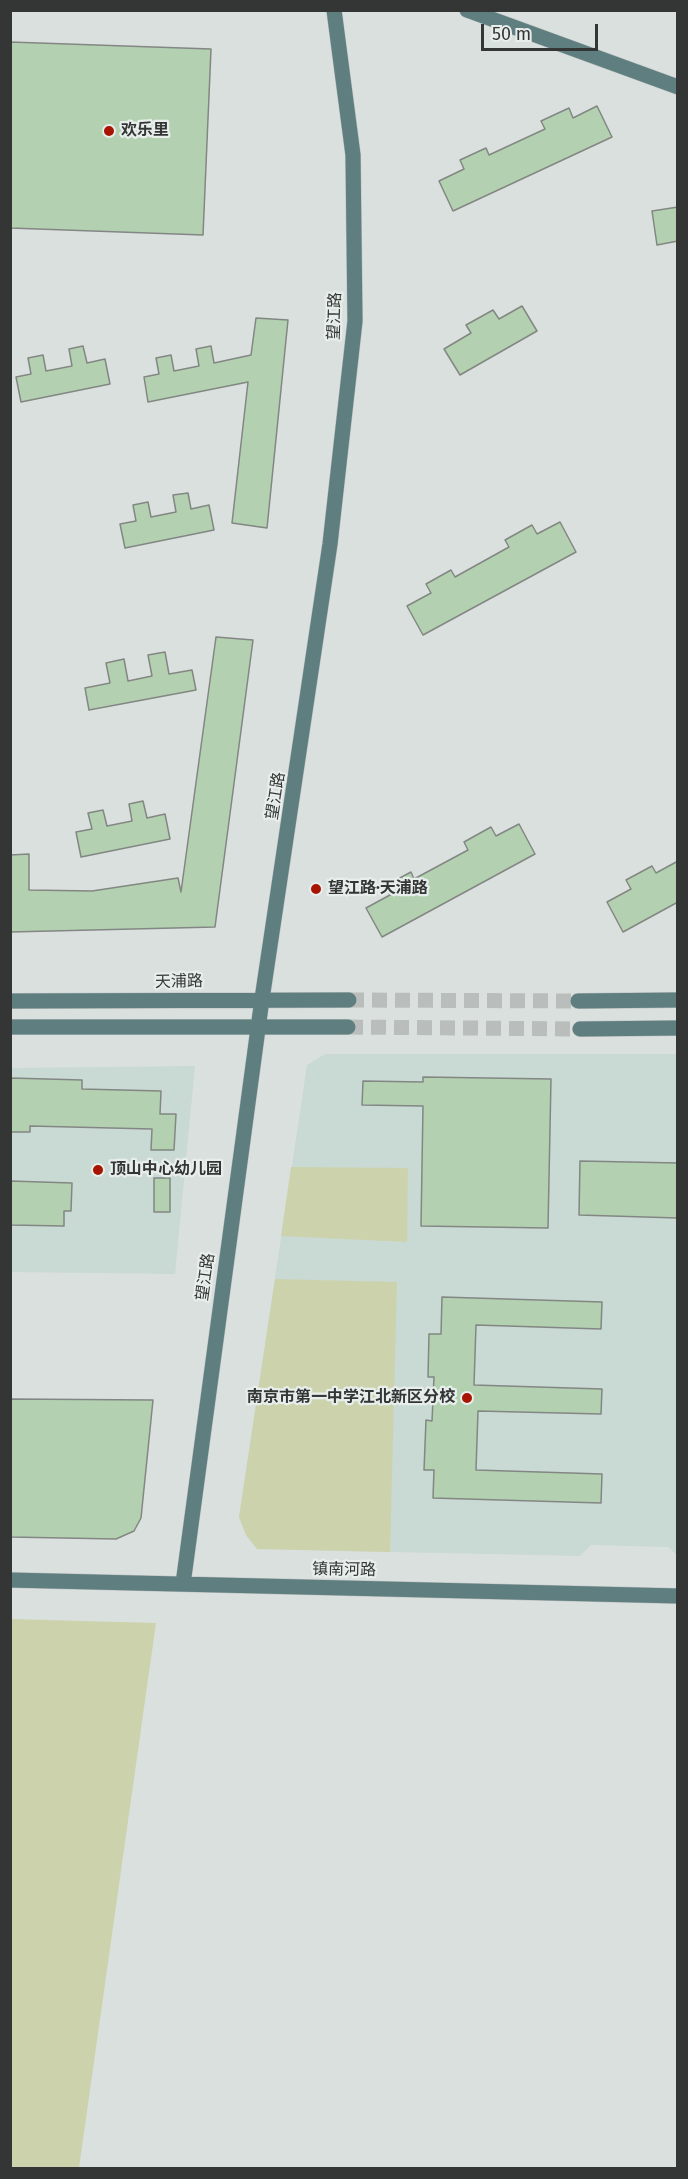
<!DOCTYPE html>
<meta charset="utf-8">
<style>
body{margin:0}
#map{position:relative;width:688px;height:2179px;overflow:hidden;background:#dae0de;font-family:"Fira Sans",sans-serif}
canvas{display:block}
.frame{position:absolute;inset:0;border:12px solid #333635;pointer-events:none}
.scale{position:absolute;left:481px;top:24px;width:117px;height:27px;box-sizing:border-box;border:3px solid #333635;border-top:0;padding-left:8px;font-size:18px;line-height:21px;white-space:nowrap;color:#333635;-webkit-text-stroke:4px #e7eeeb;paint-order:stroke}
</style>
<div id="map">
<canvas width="688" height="2179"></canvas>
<div class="frame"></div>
<div class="scale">50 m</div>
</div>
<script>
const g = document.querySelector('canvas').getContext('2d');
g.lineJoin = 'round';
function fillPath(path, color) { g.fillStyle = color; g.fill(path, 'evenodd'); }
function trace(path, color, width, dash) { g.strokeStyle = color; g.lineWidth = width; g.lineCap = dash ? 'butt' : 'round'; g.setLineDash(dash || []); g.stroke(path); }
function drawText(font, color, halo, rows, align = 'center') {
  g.font = font + ' "Fira Sans","Noto Sans SC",sans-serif'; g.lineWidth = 4.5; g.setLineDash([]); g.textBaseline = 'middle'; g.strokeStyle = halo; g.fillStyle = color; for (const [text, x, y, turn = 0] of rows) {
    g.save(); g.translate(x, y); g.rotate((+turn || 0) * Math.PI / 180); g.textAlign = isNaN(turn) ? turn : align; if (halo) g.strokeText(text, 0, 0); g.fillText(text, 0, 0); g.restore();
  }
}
const built = new Path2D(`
 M325,1054H677V1555L668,1547L591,1545L580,1556L257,1549L246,1535L239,1517L307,1065Z
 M195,1066L175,1274L11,1272V1068Z`);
const green = new Path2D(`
 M291,1167L408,1168L407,1242L281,1236Z
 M275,1279L397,1282L390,1552L257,1549L246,1535L239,1517Z
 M11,1619L156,1623L79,2168H11Z`);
const building = new Path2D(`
 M10,42L211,49L203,235L10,228Z
 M597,106L612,137L453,211L439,181L464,169L460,160L486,148L489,155L545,129L541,121L569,108L573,118Z
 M678,207V241L657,245L652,211Z
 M522,306L537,331L460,375L444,349L471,333L466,325L493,310L499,319Z
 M256,318L288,320L267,528L232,523L248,382L148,402L144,377L159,374L156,358L171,355L174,371L199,366L196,349L211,346L214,363L251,355Z
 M83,346L87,363L105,359L110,384L21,402L16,377L31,374L28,358L43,355L46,371L72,366L69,349Z
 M188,493L191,509L209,505L214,530L125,548L120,524L136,521L133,505L148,502L151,517L176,512L173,495Z
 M560,522L576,552L423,635L407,606L431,593L426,584L451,570L455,577L509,547L505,540L532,525L537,534Z
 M216,637L253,640L215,927L10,932V855L29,854V890L92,891L178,878L181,892Z
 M165,652L169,674L192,670L196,690L89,710L85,688L110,683L106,663L124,659L128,681L152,676L148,655Z
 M143,801L147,818L165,814L170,839L81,857L76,832L92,829L88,813L103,810L107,826L132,821L129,804Z
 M519,824L535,854L382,937L366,908L390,895L385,886L411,872L414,879L468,850L464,842L491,827L496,836Z
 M678,861V902L623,932L607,902L631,889L626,880L652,866L656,873Z
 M423,1077L551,1079L548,1228L421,1226L423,1106L362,1105L363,1081L423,1082Z
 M10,1078L82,1080V1089L161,1091L160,1114H176L174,1150H151L152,1129L30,1126V1132H10Z
 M580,1161L678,1163V1218L579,1215Z
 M154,1178H170V1212H154Z
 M10,1181L72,1183L71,1211H64V1226L10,1225Z
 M442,1297L602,1302L601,1329L476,1325L474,1385L602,1389L601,1414L478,1411L476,1470L602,1474L601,1503L433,1498L434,1470H424L426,1420L432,1421L434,1377H428L429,1334H441Z
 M10,1399L153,1400L141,1518L134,1531L116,1539L10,1537Z`);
const secondaryTunnel = new Path2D(`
 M349,1000L578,1001
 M348,1027L580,1029`);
const secondary = new Path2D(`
 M467,10L678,87
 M10,1001L349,1000
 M578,1001L678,1000
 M10,1027H348
 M580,1029L678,1028
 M10,1580L678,1596
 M183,1584L262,999L330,544L355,321L353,155L334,10`);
const markers = [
 [109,131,6,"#a71501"],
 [316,889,6,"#a71501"],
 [98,1170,6,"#a71501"],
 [467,1398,6,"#a71501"]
];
const poiNames = [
 ["欢乐里",121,131],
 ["望江路·天浦路",328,889],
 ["顶山中心幼儿园",110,1170],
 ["南京市第一中学江北新区分校",455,1398,"right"]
];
const streetNames = [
 ["望江路",335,316,-88],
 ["望江路",276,796,-81],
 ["天浦路",179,982,-1],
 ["望江路",206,1277,-82],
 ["镇南河路",344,1570,1]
];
fillPath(built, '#c9d9d3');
fillPath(green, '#ccd3ac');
fillPath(building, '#b3d1b1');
trace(building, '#838783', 1.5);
trace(secondaryTunnel, '#b9bebc', 15, [15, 8]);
trace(secondary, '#b9bebc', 16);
trace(secondary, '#5e7e80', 15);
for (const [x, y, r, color] of markers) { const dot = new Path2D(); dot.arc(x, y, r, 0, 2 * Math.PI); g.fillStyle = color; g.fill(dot); trace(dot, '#e7eeeb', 2); }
drawText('bold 16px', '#333635', '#e7eeeb', poiNames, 'left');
drawText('16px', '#333635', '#e7eeeb', streetNames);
</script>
